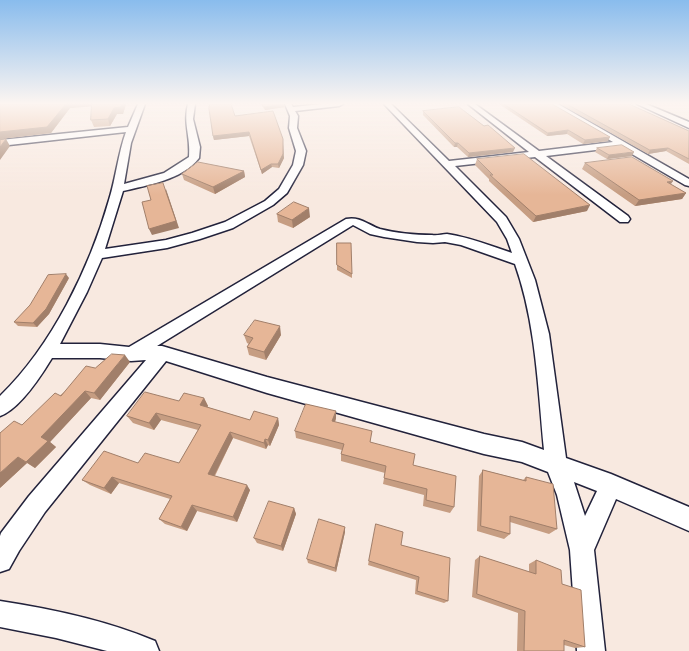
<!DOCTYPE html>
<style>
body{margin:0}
canvas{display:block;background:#f8e9e0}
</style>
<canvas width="689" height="651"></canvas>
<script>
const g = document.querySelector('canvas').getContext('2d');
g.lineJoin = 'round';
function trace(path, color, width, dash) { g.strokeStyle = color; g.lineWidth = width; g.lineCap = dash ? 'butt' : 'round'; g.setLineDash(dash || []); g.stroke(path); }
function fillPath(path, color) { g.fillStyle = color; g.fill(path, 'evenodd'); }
const minor = new Path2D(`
 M138,104H145L131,143L124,184L164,173L189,157C191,137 183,124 188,104H195L193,119L200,147L199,158C182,180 148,185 123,191L105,249L166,240L192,233L225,222L265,201L279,189L293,165L296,151L289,128L290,116L285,104H291L293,107L322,104H343L339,106L295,111L298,116L297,128L306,151L303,165L287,193L273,205L233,228L200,239L167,248L102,258L87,292L60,344H100L129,347L346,219C360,216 368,225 380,229C396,233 415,235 432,235C437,236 442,234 447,234C469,237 491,246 512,253L507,239L497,222L384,104H391L449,161L529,152L468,104H475L539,151L613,142L549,104H558L689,179V186L685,185L620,147L546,156L628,216L630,219L628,222H620L535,157L455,166L506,217L519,239L535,280L549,334L566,458L611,474L689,507V531L616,499L594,550L605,651H577L570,550L557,495L548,472L522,462L484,454L267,393L166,361L45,512L19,551L9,569L0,572V536L1,533L29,496L146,360L131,361L100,358H52C41,376 20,409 0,416V396C52,346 90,267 109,200C116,178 118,154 126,132L0,146V140L128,127ZM353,225L370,234L384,237L417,242L433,243L445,242L461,245L515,264C536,323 538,388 544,450L522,442L484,434L267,377L162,346H157ZM574,482L597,491L585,516Z
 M637,104H646L689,122V128Z
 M0,601C53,609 105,620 155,641L159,651H107L56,638L0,627Z`);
const wall = new Path2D(`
 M0,104H126L123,114H117L110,126L94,127L91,120L92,106L70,108L51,133L0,139Z
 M261,104H284L285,107L265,110Z
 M499,104H552L608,141L583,144L567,134L547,136Z
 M560,104H629L689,131V164L666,151L648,154Z
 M423,111L513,152L468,157L457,147H454L423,115Z
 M235,116L284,158L279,168L272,167L262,174L249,136L214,140L213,136Z
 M597,148L632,156L607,159L595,152Z
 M477,159L587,211L533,222L489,181V179L475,165Z
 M585,163L671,184L686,193L682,199L635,206L582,169Z
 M244,171L245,177L215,194L184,180L182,174Z
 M277,214L310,217L293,228L278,222Z
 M337,243L352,274V278L337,270Z
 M69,278L49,314L37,327L18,326L14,322Z
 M244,335H281L266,360L249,355L247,347L249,344L247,343Z
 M130,362L100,400L91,398L50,442L56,447L35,468L27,463L0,488L22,425L95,368Z
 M204,398L208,406L207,407L250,420L278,418L279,425L270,446L268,445L266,449L233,438L215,476L250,490L237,522L197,511L187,531L165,524L159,519L170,499L119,483L111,494L90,485L82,480L138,463H179L198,430L161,420L154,430L133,423L127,416L179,401Z
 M336,411V418L335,422L371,438L370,443L413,465L454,507L450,513L423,506L424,495L383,484L385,473L341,461V454L342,450L296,438L295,431Z
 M483,470L523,480L526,477L557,529L549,534L510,522V534L504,539L477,531L479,476Z
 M294,508L296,514L283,551L257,543L254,538Z
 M376,524L401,545L448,601L444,603L415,594L416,580L368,565Z
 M345,527V532L336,572L308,563L307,559Z
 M480,556L529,572V564L536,560L562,584L585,647L575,648L564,645V651H517L518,613L472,597L475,560Z`);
const shadedWall = new Path2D(`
 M66,104H94L95,106L70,108L51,133L0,139V132Z
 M122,104H126L123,114H117L110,126L108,119L114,108Z
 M284,104L285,107L265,110L264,107Z
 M568,130L567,134L547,136L548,133Z
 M249,132V136L214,140L213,136Z
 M610,137L608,141L583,144L585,140Z
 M6,139L10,146L0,160V147Z
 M283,143L284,158L279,168L278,164Z
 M455,143H458L457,147H454Z
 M515,148L513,152L468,157L469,153Z
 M668,148L666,151L648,154L650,150Z
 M634,152L632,156L607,159L609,155Z
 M271,164L272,167L262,174L261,170Z
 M244,171L245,177L215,194L213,187Z
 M673,181L669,187L667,182Z
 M166,189L179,228L152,235L149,229Z
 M686,193L682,199L635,206L639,200Z
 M590,205L587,211L533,222L536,216Z
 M309,208L310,217L293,228L292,220Z
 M66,274L69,278L49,314L37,327L33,323Z
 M280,326L281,335L266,360L264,352Z
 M125,355L130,362L100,400L94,393Z
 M85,391L91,398L50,442L56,447L35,468L26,462L41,437Z
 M204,398L208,406L204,412L200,405Z
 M336,411V418L333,429L332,421Z
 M156,413L161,420L154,430L149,423Z
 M278,418L279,425L270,446L268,440Z
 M230,432L233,438L212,480L208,474Z
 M265,439L268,445L266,449L264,443Z
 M18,457L27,463L0,488V473Z
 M112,477L119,483L111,494L104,488Z
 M247,485L250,490L237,522L233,517Z
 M192,505L197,511L187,531L181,527Z
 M294,508L296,514L283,551L281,546Z
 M345,527V532L336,572L335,568Z`);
const building = new Path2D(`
 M0,104H66L47,127L0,132Z
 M92,104H122L121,107L114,108L108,119L91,120Z
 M210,104H231L235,116L273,111L283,139V154L278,164H271L261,170L249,132L213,136L209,109Z
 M262,104H284L264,107Z
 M504,104H552L610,137L585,140L568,130L548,133Z
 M567,104H629L689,131V159L668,148L650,150Z
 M459,107L484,126L488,125L515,148L469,153L458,143H455L423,111Z
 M6,139L0,147V140Z
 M622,145L634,152L609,155L597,148Z
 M524,154L590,205L536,216L490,175H493L477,159Z
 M632,157L673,181L667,182L686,193L639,200L585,163Z
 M198,162L244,171L213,187L182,174Z
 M163,183L176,221L149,229L142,202L151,200L147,186Z
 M294,202L309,208L292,220L277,214Z
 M337,243H351L352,274L337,265Z
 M66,274L46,309L33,323L14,322L30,305L48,275Z
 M255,320L280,326L264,352L247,347L253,338L244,335Z
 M112,354L125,355L94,393L85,391L41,437L48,441L26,462L18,457L0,473V433L14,421L22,425L55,393L61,396L86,366L95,368Z
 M145,392L179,401L184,393L204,398L200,405L250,420L254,411L278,418L268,440L265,439L264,443L230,432L208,474L247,485L233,517L192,505L181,527L159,519L172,496L112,477L104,488L82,480L104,451L138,463L145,453L179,463L201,425L156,413L149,423L127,416Z
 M306,404L336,411L332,421L372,431L370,442L415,454L413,465L456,476L454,507L426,500L427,489L384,478L386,466L341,454L344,444L295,431Z
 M483,470L526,481V477L553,484L557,529L510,516V534L481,526Z
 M269,501L294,508L281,546L254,538Z
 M319,519L345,527L335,568L307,559Z
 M376,524L403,532L401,545L450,558L448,601L417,591L419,577L369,561Z
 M480,556L536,574V560L561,570L562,584L581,590L585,647L564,640V651H524L525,611L477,594Z`);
trace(minor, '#22223b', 3);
fillPath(minor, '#fff');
fillPath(wall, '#c69d82');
fillPath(shadedWall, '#a17f6a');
fillPath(building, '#e6b697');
trace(building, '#a17f6a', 1);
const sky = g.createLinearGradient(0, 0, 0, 195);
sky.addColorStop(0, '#89bced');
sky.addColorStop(0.53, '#fcf5f1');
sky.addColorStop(1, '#fcf5f100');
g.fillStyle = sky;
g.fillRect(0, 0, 689, 195);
</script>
